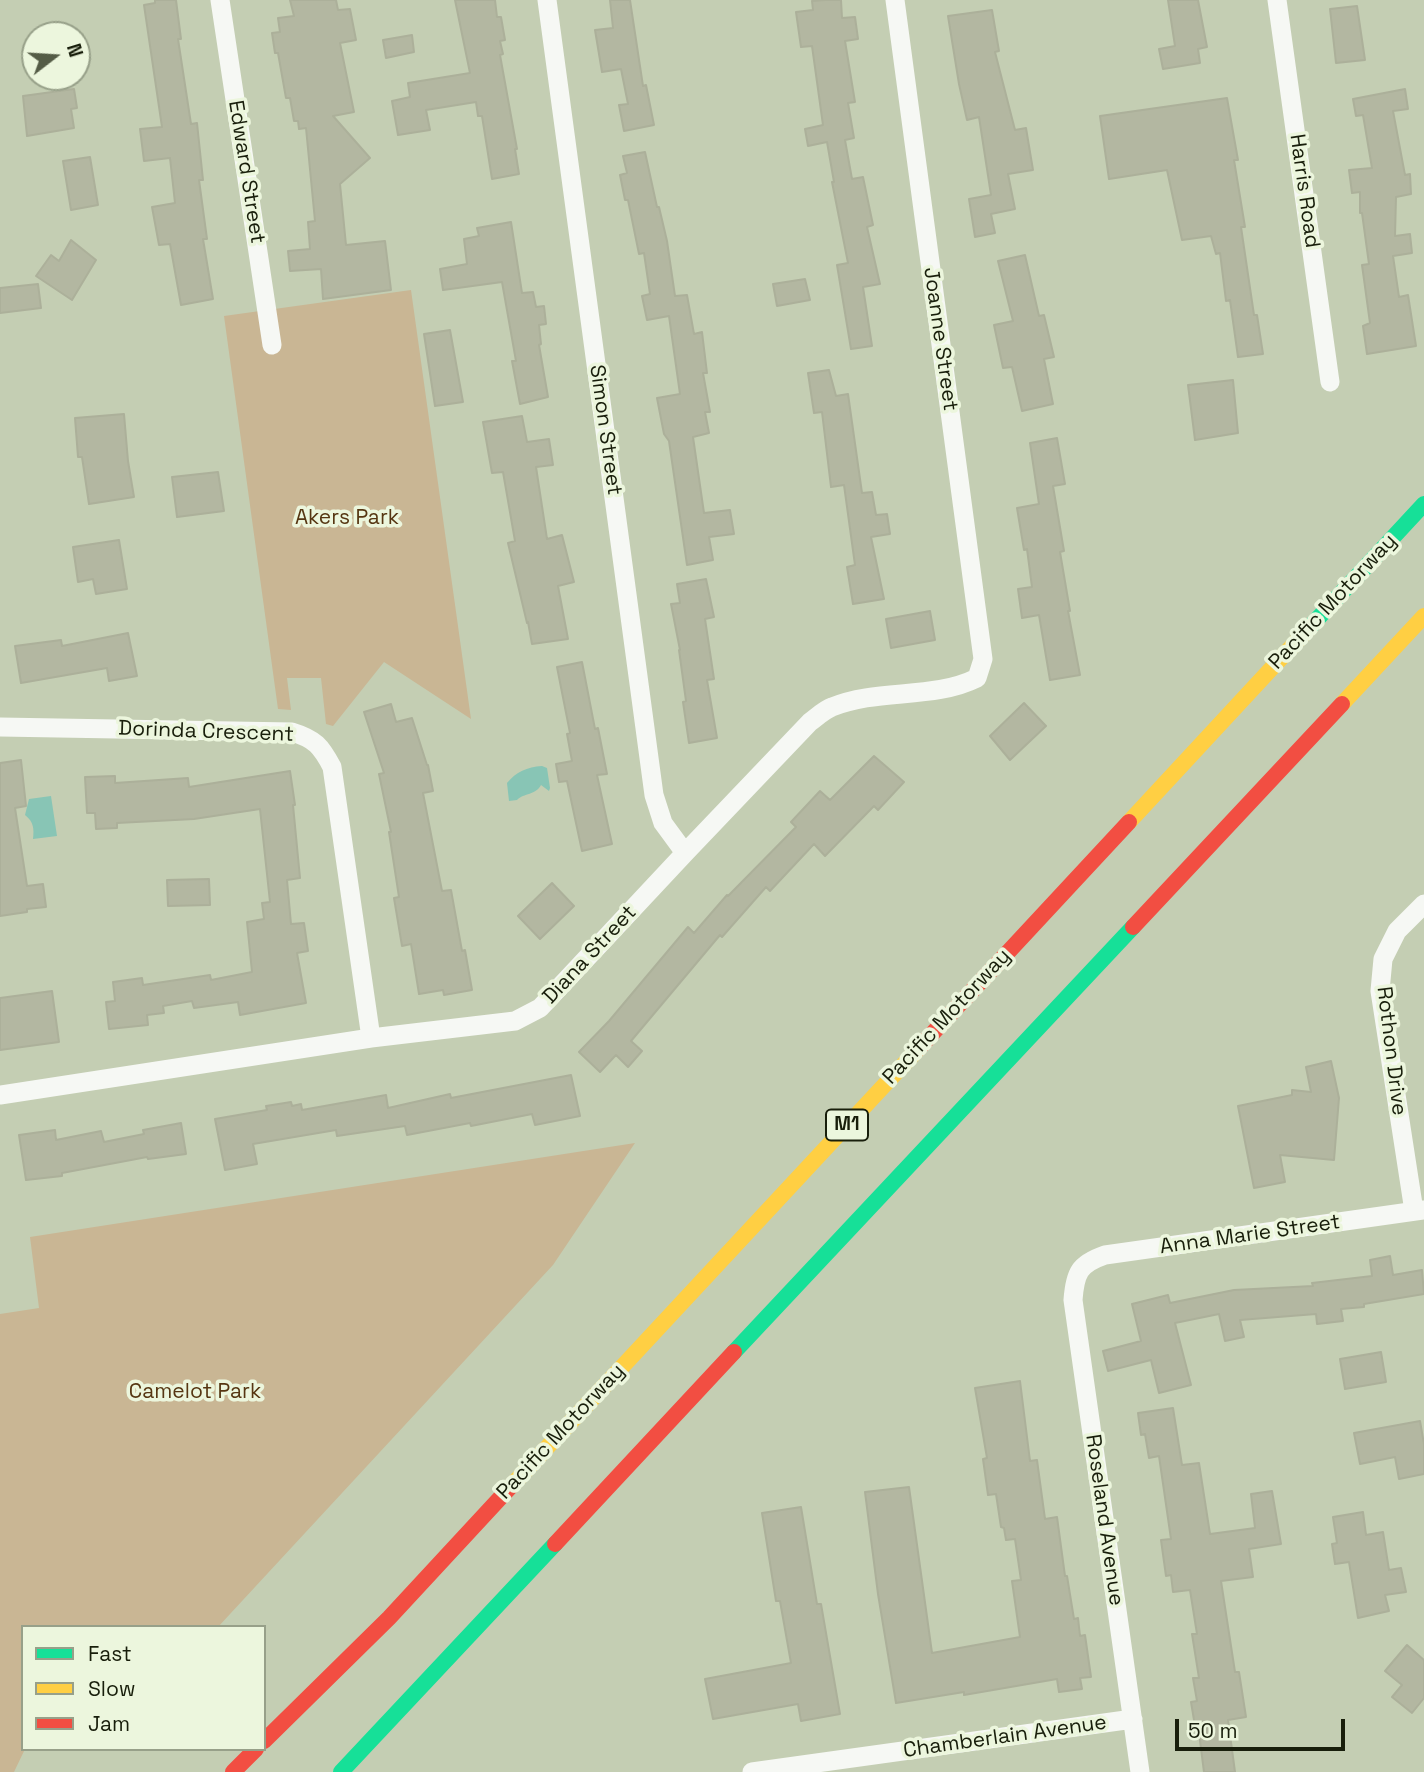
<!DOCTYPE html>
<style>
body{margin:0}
#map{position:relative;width:1424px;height:1772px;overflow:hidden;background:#c4ceb3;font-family:"Space Grotesk",sans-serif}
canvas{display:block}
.legend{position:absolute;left:21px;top:1625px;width:245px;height:126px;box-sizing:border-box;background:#ecf6dd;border:2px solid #97a089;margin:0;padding:9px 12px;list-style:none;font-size:21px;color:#181e0b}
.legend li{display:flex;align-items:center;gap:14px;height:35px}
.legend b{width:35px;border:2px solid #97a089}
.north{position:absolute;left:21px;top:21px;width:70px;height:70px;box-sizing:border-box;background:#ecf6dd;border:2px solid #97a089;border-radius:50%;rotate:73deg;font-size:19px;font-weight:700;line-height:28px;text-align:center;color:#181e0b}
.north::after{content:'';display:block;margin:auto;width:24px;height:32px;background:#545c46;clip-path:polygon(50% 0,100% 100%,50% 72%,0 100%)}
.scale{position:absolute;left:1175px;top:1719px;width:170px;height:32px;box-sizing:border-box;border:4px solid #181e0b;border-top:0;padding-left:9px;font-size:21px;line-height:24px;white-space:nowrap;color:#181e0b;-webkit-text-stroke:5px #ecf6dd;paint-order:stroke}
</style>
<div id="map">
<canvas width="1424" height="1772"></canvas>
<ul class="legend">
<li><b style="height:9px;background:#16e098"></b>Fast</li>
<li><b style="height:9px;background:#ffcf43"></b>Slow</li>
<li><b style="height:9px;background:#f24e42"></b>Jam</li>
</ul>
<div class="north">N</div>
<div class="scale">50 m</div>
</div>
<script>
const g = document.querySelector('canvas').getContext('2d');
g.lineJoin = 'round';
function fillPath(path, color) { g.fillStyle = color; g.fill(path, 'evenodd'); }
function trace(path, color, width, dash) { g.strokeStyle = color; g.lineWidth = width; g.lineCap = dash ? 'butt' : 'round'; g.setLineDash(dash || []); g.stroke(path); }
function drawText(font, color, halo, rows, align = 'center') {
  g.font = font + ' "Space Grotesk",sans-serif'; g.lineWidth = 7; g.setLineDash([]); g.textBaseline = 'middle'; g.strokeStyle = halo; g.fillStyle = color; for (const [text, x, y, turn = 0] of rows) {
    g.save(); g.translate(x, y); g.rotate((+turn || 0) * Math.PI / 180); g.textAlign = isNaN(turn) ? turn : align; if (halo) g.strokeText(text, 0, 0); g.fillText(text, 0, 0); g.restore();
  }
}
const green = new Path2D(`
 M411,290L471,719L384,662L333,726L326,724L321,678H287L291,710L278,709L224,316Z
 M635,1143L553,1265L218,1627H23V1749H25L14,1772H0V1314L39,1308L30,1237Z`);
const water = new Path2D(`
 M542,766L547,768L550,788L549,791L541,785C536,795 524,793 517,800L509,801L507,783C516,772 527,767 542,766Z
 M51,796L57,836L33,839C34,829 34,822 25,815L29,799Z`);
const building = new Path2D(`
 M155,0H176L181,39H178L191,124L197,123L203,180H199L207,239H203L213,299L181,305L170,244L159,245L152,207L175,203L170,158L144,161L140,129L162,127L144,5L155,3Z
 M290,0H336L338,10L350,9L356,40L340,43L354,112L333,116L370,158L340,184L346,245L385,241L391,290L323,299L321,269L290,271L288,251L310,249L308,222L315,221L306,128L299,129L298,121H294L290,98H286L278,53H275L272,33L280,32L278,18L294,16Z
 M455,0H495L497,17H501L505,40L500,41L503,54L500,55L517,149H515L519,174L492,179L482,116H478L476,102L426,110L430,130L398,135L392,101L410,97L408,83L470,73Z
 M610,0H630L643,86L646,85L654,125L624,131L619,105L628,104L621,69L602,72L595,30L613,28Z
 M825,0H841L842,18L855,17L858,39L845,41L855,102L848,103L854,138L845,140L852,179L863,177L873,225L867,227L880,284L863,287L872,346L851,349L837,265L848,263L832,182H834L827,142L808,146L805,129L823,125L812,46L801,47L796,12L813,10L812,1Z
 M1168,0H1198L1207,47L1198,49L1200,63L1163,69L1159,49L1175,46Z
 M1357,6L1365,60L1336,63L1330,9Z
 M992,10L999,51L995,52L1015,130L1026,128L1033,170L1008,174L1015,209L991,214L995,233L975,237L969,199L991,195L979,117L967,120L959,84L948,16Z
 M412,35L414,52L386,58L383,40Z
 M74,89L77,108L71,109L74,128L27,136L23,96Z
 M1405,89L1408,109L1393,111L1405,175L1410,174L1411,194L1396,197L1395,236L1410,234L1412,253L1393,256L1399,297L1408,295L1416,346L1367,354L1363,326L1370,323L1362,265L1369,264L1362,213H1360V192L1352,193L1349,170L1372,168L1363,115L1356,116L1353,99Z
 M1227,98L1238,160H1234L1245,227H1241L1254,315H1257L1263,354L1238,357L1230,300L1226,301L1220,253L1216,254L1211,236L1182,240L1167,170L1109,179L1100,116Z
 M645,152L657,207H659L667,241L675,296L687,295L694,334L702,332L707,373H703L710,412H705L709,433L693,437L704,513L730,510L734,534L709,537L713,560L687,565L669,441L664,434L657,398L680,394L669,316L647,320L642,296L650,294L644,253L639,254L628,200H625L620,175L627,173L623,156Z
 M90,157L98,205L71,210L63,161Z
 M511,222L522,293L533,292L536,307L544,306L546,324L539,325L541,344L539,345L548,397L520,404L512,361H516L502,282L443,290L440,269L467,264L464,239L479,236L477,228Z
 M71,240L96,260L72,300L36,276L51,255L59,261Z
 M1025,255L1039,316L1044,315L1054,357L1044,359L1053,404L1022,411L1012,367L1003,368L994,325L1013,321L998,261Z
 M805,279L810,300L777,306L773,284Z
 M38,284L41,308L0,313V288Z
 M450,330L463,402L435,406L424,334Z
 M829,370L836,396L848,394L862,493L872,492L876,515L887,514L890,534L871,537L884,599L853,604L847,567L855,565L844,485L831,487L822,412L814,413L808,373Z
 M1233,380L1238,433L1195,440L1188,385Z
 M124,414L128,461L134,497L89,504L82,457H78L75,418Z
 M522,416L527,442L549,439L553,465L536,467L547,539L562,535L574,582L558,586L568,639L532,644L528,622L527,623L508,543L515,541L503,472L492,473L483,422Z
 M1057,438L1065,484L1053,486L1064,551L1060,552L1070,611H1068L1080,675L1050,680L1039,615L1022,618L1018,589L1032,587L1027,549L1024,550L1017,508L1039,504L1030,443Z
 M218,472L224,511L177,517L172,477Z
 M119,540L127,589L96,594L93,579L78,582L73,547Z
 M706,579L714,617L705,619L714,679L707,680L717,738L689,743L683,702L686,701L679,650H680L671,604L680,603L677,584Z
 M930,611L935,640L891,648L886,619Z
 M128,633L137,676L109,681L107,668L21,683L15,646L61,640L62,646Z
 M582,662L595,729L598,728L607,774L597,775L612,844L582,851L567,781L559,782L556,764L572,761L567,734L570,733L557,667Z
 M1024,703L1046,726L1010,760L990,736Z
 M391,704L396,722L412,718L427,765H428L433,791L423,793L442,891L451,890L462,951L465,950L472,990L444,995L443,990L419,994L411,944L402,946L394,898L399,897L389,832H391L379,774L384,773L364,712Z
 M874,756L904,782L878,810L874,806L825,856L814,844L770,891L766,887L722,937L720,935L631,1041L642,1051L628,1067L616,1055L600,1072L579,1052L609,1021L688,927L694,933L727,895L728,896L796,827L791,822L820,791L830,800Z
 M21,760L26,806L15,808L27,886L43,884L46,907L27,909V912L0,916V763Z
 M290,771L295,805H293L300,878L287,880L291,924L304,923L308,951L297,953L306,1003L240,1015L238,1002L194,1008L192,1001L163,1006L164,1013L147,1015L148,1025L109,1029L106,1002L115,1001L113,982L142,978L143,985L210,975L211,980L252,972L247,922L264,919L262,903L270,902L260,809L194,819L117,823V828L96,829L95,813H87L85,777L115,776V783L188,778L189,787Z
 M209,879L210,905L168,906L167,880Z
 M552,883L574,906L540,939L518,916Z
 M52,991L59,1042L0,1050V998Z
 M1331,1061L1339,1098L1334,1160L1280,1155L1285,1182L1254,1188L1238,1106L1292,1095V1090L1311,1092L1306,1067Z
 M571,1075L580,1116L535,1125L532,1114L471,1126L470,1123L407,1135L405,1126L337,1136L336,1130L253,1144L257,1164L225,1170L215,1119L267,1110L266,1106L291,1102L292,1106L301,1104L302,1110L386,1095L388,1108L450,1094L451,1098Z
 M181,1123L186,1154L148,1159L147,1157L62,1173V1176L26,1180L19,1135L55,1130L56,1140L101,1131L104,1142L144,1134L143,1130Z
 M1390,1256L1393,1275L1422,1270L1424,1294L1364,1304V1307L1341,1309L1343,1321L1317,1324L1316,1314L1240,1320L1244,1337L1225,1341L1219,1314L1175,1323L1191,1385L1159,1393L1151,1360L1108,1371L1103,1351L1141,1341L1132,1304L1168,1295L1170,1303L1234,1290L1313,1286L1312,1283L1372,1276L1370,1260Z
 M1381,1352L1386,1382L1345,1389L1340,1359Z
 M1020,1381L1030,1461L1037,1460L1045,1519L1057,1517L1065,1576H1067L1074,1619L1078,1618L1080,1636L1085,1635L1091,1677L1080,1678L1082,1689L1059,1692L1057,1679L964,1695V1692L896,1703L878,1594L865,1492L909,1487L932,1653L1020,1637L1012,1581L1021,1580L1015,1539L1006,1540L1004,1528L1001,1527L996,1494L988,1495L983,1459L987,1458L975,1388Z
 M1173,1408L1182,1465L1199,1463L1210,1534L1255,1528L1251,1494L1272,1491L1281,1544L1249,1549L1253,1577L1221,1581L1235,1672H1239L1246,1717L1228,1720L1235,1772H1204L1198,1725L1195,1726L1191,1702L1197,1701L1193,1678H1199L1192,1634H1197L1190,1590L1173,1592L1171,1575L1166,1576L1161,1540L1171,1539L1159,1456L1149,1458L1145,1434L1141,1435L1138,1413Z
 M1420,1421L1424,1444V1474L1399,1479L1395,1457L1360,1464L1354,1433Z
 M801,1507L817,1604H821L840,1714L801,1721L798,1704L713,1719L705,1679L791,1663L780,1601H776L762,1513Z
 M1363,1512L1366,1535L1383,1532L1389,1570L1401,1568L1406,1592L1385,1595L1389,1611L1358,1618L1349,1562L1335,1564L1332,1544L1337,1543L1333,1517Z
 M1407,1645L1424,1660V1698L1412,1713L1392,1697L1402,1685L1385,1671Z`);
const street = new Path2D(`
 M220,0L272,345
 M547,0L654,795L663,823L685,853
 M1277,0L1330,382
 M0,727L292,732C315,739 321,746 332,767L371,1038
 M0,1095L371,1038L515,1021L540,1008L685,853L810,722C817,717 824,710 832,707C878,688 933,700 977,678L983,659L895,0
 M1414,1211L1380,991L1383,959L1397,931L1424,904
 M752,1772L1133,1719
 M1140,1772L1073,1300C1075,1273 1079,1264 1105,1255L1424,1210`);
const fast = new Path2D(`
 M1309,628L1424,504
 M734,1352L1133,927
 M341,1772L555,1544`);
const slow = new Path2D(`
 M1342,704L1424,616
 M1129,822L1309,628
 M514,1483L918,1049`);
const jam = new Path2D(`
 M1133,927L1342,704
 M918,1049L1129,822
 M555,1544L734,1352
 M264,1741L389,1618L514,1483
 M233,1772L256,1749`);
const shields = [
 [847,1125,42]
];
const shieldNames = [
 ["M1",847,1125]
];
const streetNames = [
 ["Edward Street",246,172,81],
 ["Harris Road",1304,191,82],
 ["Joanne Street",940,339,82],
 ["Simon Street",605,430,82],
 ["Pacific Motorway",1333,602,-47],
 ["Dorinda Crescent",206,732,2],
 ["Diana Street",590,955,-47],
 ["Pacific Motorway",947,1017,-47],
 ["Rothon Drive",1391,1051,83],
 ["Anna Marie Street",1250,1235,-8],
 ["Pacific Motorway",561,1432,-47],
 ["Roseland Avenue",1104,1520,82],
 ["Chamberlain Avenue",1005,1737,-8]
];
const parkNames = [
 ["Akers Park",347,518],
 ["Camelot Park",195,1392]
];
fillPath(green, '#c9b694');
fillPath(water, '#88c5b5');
fillPath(building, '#b3b7a1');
trace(building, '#acb09a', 2);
trace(street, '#f6f8f4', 19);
trace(fast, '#16e098', 16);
trace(slow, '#ffcf43', 16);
trace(jam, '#f24e42', 16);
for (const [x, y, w] of shields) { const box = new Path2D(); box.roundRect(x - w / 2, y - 15.5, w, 31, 5); g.fillStyle = '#ecf6dd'; g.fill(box); trace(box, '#181e0b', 2); }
drawText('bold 19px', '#181e0b', null, shieldNames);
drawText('21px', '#181e0b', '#ecf6dd', streetNames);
drawText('21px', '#563612', '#ecf6dd', parkNames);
</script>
